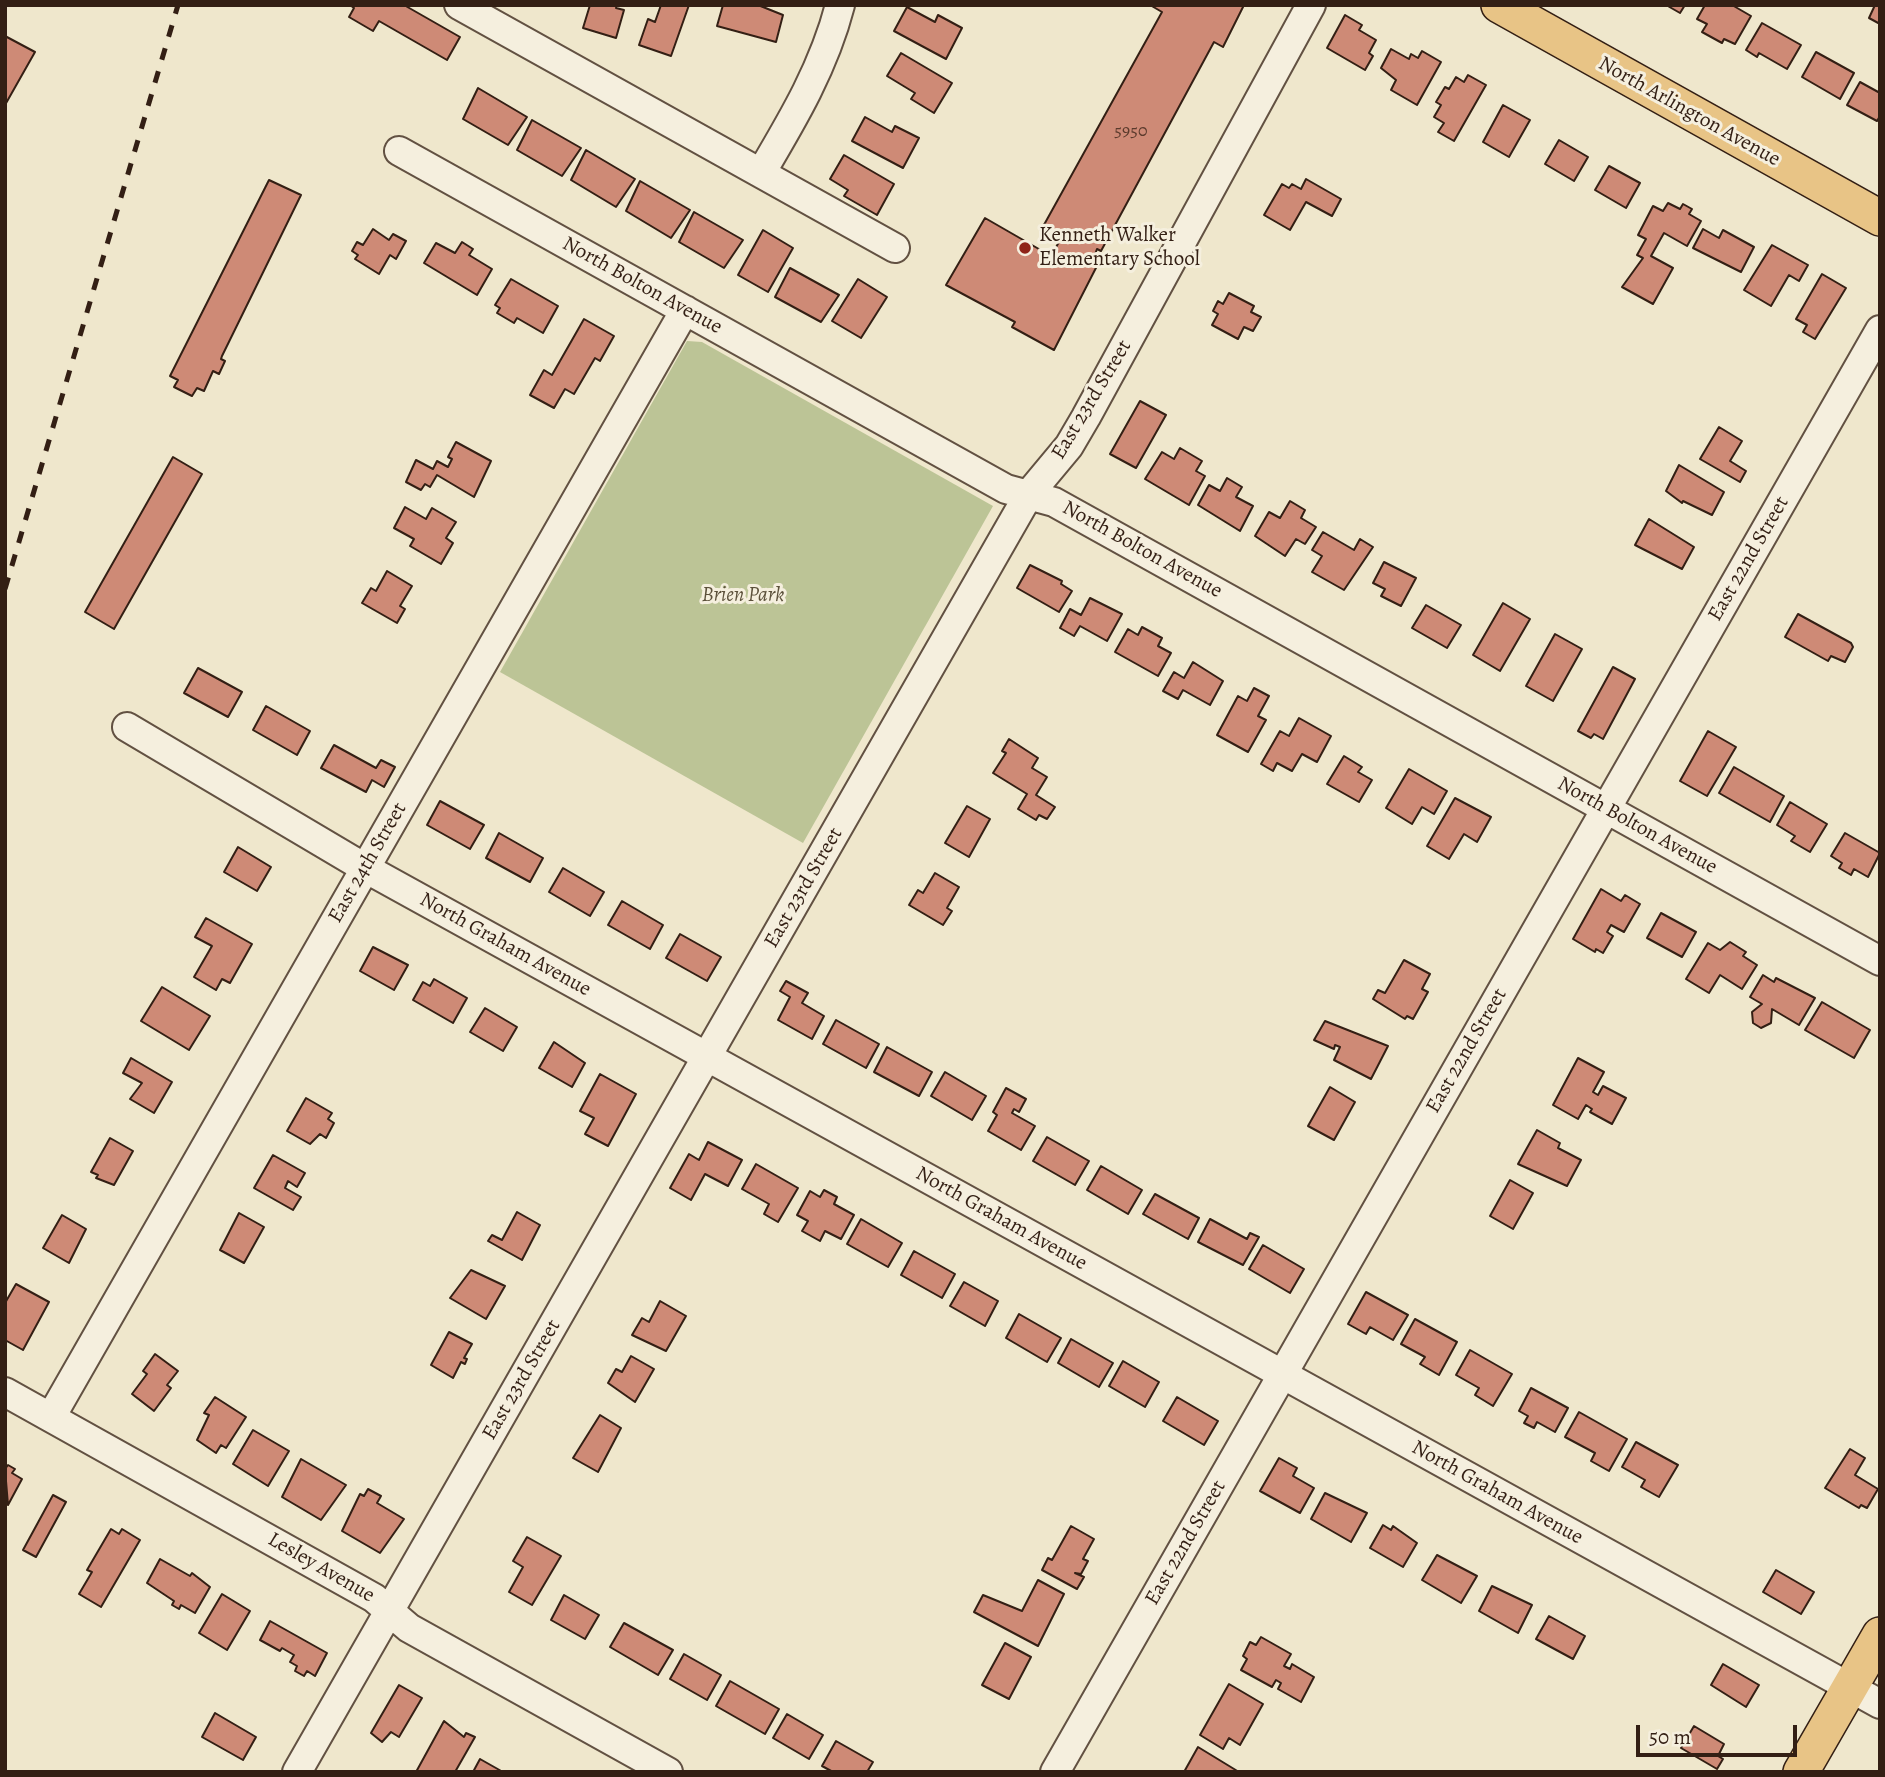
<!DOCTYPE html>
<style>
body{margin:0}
#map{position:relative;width:1885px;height:1777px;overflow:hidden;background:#efe7cc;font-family:Alegreya,serif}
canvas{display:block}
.frame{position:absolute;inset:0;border:7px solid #331f14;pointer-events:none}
.scale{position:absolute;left:1636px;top:1725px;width:161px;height:32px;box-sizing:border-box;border:4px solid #331f14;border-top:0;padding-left:9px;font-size:21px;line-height:24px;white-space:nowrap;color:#331f14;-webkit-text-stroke:5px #f5efde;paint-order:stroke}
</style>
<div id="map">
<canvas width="1885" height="1777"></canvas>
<div class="frame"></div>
<div class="scale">50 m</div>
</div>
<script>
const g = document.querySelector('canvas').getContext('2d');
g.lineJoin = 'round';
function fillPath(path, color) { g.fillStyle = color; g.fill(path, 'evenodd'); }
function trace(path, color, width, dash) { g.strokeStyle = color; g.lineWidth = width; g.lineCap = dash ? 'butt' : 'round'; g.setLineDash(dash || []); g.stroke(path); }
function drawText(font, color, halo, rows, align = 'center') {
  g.font = font + ' Alegreya,serif'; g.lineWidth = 6; g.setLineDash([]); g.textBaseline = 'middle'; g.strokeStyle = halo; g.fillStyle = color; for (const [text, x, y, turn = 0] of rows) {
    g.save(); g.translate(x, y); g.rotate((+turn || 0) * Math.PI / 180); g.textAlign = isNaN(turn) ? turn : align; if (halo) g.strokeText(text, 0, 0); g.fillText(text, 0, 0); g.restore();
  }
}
const green = new Path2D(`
 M687,341L702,342L993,506L803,843L500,672Z`);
const building = new Path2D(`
 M350,5H404L460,37L447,60L379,21L373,31L349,17L354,8Z
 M590,5H617L616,8L624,10L616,38L583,28Z
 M661,5H689L671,56L639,45L648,19L655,22Z
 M723,5H758L783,15L776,42L717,26Z
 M1150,5H1244L1223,47L1214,42L1101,251L1097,249L1094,257L1100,260L1054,350L1012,327L1015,322L946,285L985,218L1051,256L1059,242L1040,232L1162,12Z
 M1666,5H1685L1680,13Z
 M1705,5H1732L1751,16L1735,44L1724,39L1722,43L1702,32L1707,24L1697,19Z
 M1875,5H1880V24L1869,18Z
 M907,7L935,22L938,15L962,28L946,59L894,31Z
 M1345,15L1362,25L1359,30L1376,40L1369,53L1373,56L1365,70L1327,48Z
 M1762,23L1801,45L1787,69L1759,53L1757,57L1746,50Z
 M5,36L35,52L5,105Z
 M1391,49L1409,59L1411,54L1418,58L1422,51L1441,62L1417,105L1391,90L1396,80L1381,68Z
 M1816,52L1854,73L1840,99L1802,77Z
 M901,53L952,83L934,113L911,99L915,93L887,76Z
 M1468,75L1486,85L1454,141L1438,132L1444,123L1434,117L1441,105L1436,102L1445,87L1449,89L1456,77L1464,82Z
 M1860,82L1880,93V116L1877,121L1847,105Z
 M478,88L527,117L508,145L463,119Z
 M1503,105L1530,120L1509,157L1483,142Z
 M865,117L892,132L895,126L919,138L903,168L852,141Z
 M532,120L581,148L562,176L517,150Z
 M1559,140L1588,157L1574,181L1545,164Z
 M586,150L635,179L616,207L571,180Z
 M844,155L894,184L877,215L844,196L848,190L830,179Z
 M1609,166L1640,183L1626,208L1595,190Z
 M1306,179L1341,199L1332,216L1306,202L1290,230L1264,215L1282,184L1289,188L1292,184L1301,189Z
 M269,180L301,195L222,356L221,359L225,361L219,374L213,371L204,391L197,388L192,396L174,387L178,380L170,376Z
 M640,181L690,210L671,238L626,211Z
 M1668,203L1680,209L1683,204L1692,209L1689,214L1701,221L1687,246L1664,233L1651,256L1673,268L1653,304L1622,287L1643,258L1637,255L1646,239L1638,235L1653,206L1663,211Z
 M694,212L743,240L724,268L679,242Z
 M373,229L389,240L393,234L406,241L396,259L390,255L379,274L355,259L358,255L352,251L357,242L363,245Z
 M1703,229L1719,238L1723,230L1754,247L1741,272L1693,248Z
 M763,230L793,248L768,292L738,275Z
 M462,242L473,249L469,255L492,269L477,295L424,263L436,243L455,253Z
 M1772,245L1808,265L1799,281L1789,275L1771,306L1744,290Z
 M790,268L839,295L821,322L775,297Z
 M1822,274L1846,288L1815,339L1803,332L1807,325L1796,319Z
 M511,279L558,306L543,333L517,318L514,323L497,313L500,308L495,305Z
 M858,279L887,297L861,338L832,321Z
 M1229,293L1254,306L1251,312L1261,317L1253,331L1244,327L1238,339L1212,325L1218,314L1213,311L1218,301L1223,304Z
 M584,319L614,336L600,361L595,358L574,394L565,389L554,408L530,395L544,370L552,375Z
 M1140,401L1166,415L1136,468L1110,454Z
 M1719,427L1742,441L1730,461L1746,471L1740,482L1700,459Z
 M456,442L491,461L474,497L437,475L430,487L425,484L421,490L406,482L416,460L433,469L437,461L448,467L452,459L448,457Z
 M1180,448L1202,461L1196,471L1205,476L1189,505L1145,479L1162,452L1174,459Z
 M173,457L202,474L114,629L85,612Z
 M1679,465L1724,492L1712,515L1683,501L1682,503L1666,491Z
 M1227,478L1242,487L1236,497L1253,506L1240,531L1198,505L1209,485L1220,491Z
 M1290,501L1305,510L1301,518L1316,527L1305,544L1296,539L1285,556L1255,536L1269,512L1280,518Z
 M405,507L426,519L432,508L456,522L446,538L453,543L441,564L410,546L414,539L394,528Z
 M1649,519L1694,547L1682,569L1635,545Z
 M1323,532L1354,550L1360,539L1373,547L1344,590L1312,572L1322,556L1312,550Z
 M1384,562L1416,578L1401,606L1381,596L1385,589L1373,583Z
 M1030,565L1062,581L1061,584L1072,591L1059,612L1017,588Z
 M387,571L412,586L400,606L405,609L397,623L362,603L371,588L376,591Z
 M1090,598L1122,614L1107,641L1080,626L1074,636L1060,628L1070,609L1081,615Z
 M1503,603L1530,619L1500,671L1473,655Z
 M1426,605L1461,625L1447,648L1412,628Z
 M1798,614L1851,643L1853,647L1845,662L1831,656L1828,661L1785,637Z
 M1142,627L1162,638L1158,646L1171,653L1158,676L1115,652L1128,629L1138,635Z
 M1555,634L1582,649L1553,701L1526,686Z
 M1193,662L1223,681L1210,705L1183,690L1178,699L1163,691L1174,672L1184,678Z
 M1613,667L1635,679L1603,739L1594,734L1591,738L1578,731Z
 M198,668L242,692L228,717L184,693Z
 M1254,688L1269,696L1258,716L1266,720L1248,752L1217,735L1238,696L1247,701Z
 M266,706L310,731L297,755L253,730Z
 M1299,718L1331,736L1317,762L1302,754L1292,771L1277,763L1273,771L1261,764L1280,731L1289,736Z
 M1708,731L1736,747L1707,796L1680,781Z
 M1009,739L1038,758L1032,768L1047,777L1036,795L1055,807L1047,819L1039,815L1036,820L1018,809L1027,794L993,773L1006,753L1002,751Z
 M334,745L376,768L381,760L395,767L384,787L372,780L366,792L321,768Z
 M1344,756L1362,767L1358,772L1372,780L1359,802L1327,784Z
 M1734,767L1784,796L1770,822L1719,793Z
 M1409,769L1447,791L1434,814L1422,807L1412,824L1386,808Z
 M1455,798L1491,817L1477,842L1464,834L1449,859L1427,846Z
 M440,801L484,825L470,849L427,825Z
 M1790,802L1827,824L1810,852L1791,841L1795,836L1777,825Z
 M967,806L990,819L969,857L945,843Z
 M499,833L543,858L530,882L486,858Z
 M1845,833L1880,853L1868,877L1854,869L1851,875L1839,868L1842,863L1831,856Z
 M238,847L271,867L257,891L224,872Z
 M563,868L604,892L590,916L549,892Z
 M935,873L959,887L947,908L952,911L943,925L909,905L918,890L923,893Z
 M1601,889L1621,901L1625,895L1640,904L1624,932L1611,925L1607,932L1613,936L1603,953L1596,949L1595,952L1573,939Z
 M622,901L663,925L650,949L608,925Z
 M1661,913L1696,932L1682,957L1647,938Z
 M206,918L252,944L230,983L222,979L216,990L194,977L212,946L195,937Z
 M680,934L721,957L707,981L666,958Z
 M1730,942L1746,952L1743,956L1757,965L1742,989L1720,975L1709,993L1686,979L1708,943L1720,950Z
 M373,947L408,965L394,990L360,971Z
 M1404,960L1430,974L1422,989L1428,992L1413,1019L1407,1016L1405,1019L1373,999L1378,990L1385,993Z
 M1763,975L1774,982L1776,978L1815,998L1799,1025L1772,1009L1771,1023L1761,1028L1753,1023L1752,1012L1762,1004L1750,997Z
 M434,979L467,998L453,1023L413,1000L423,982L430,986Z
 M786,981L808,993L802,1003L824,1016L812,1039L778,1020L790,997L780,991Z
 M162,987L210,1016L189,1050L141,1021Z
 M1822,1002L1870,1030L1854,1058L1805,1030Z
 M485,1008L517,1027L503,1051L470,1032Z
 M836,1020L879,1044L866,1068L823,1044Z
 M1325,1021L1388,1046L1371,1079L1334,1060L1340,1047L1335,1045L1334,1049L1314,1040Z
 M554,1042L585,1063L572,1087L539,1068Z
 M887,1047L932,1072L919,1096L874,1072Z
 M131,1058L172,1082L154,1113L130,1099L142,1083L123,1073Z
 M1578,1058L1604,1072L1593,1092L1598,1095L1603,1086L1626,1098L1612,1124L1590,1112L1592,1109L1586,1105L1578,1119L1553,1105Z
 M945,1072L986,1096L972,1120L931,1096Z
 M600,1074L636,1094L608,1146L585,1134L594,1118L580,1111Z
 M1330,1087L1355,1102L1334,1140L1308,1126Z
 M1006,1088L1026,1099L1019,1112L1014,1109L1012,1113L1035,1126L1021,1150L988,1131L997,1115L993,1112Z
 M306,1098L332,1113L328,1119L334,1123L326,1138L320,1134L310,1144L287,1131Z
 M1537,1130L1560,1143L1558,1148L1581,1160L1567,1186L1518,1164Z
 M1047,1137L1089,1161L1075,1185L1033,1161Z
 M110,1138L133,1151L114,1185L96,1178L98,1175L91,1172Z
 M708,1142L742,1160L728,1186L705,1174L691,1200L670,1188L689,1154L699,1160Z
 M273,1155L305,1173L297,1187L288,1181L285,1188L301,1197L293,1210L254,1188Z
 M756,1164L798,1188L778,1222L764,1214L769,1204L742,1189Z
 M1101,1166L1142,1190L1128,1214L1087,1190Z
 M1510,1180L1533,1193L1513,1229L1490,1216Z
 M824,1190L837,1197L834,1204L854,1215L841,1239L825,1231L820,1241L802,1231L808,1221L797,1215L810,1191L820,1197Z
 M1155,1194L1199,1218L1188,1239L1143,1214Z
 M517,1212L540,1225L522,1260L488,1241L492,1235L502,1240Z
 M239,1213L264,1227L244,1263L220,1250Z
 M62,1215L86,1229L69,1263L43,1248Z
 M861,1219L902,1243L888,1267L847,1244Z
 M1210,1219L1247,1239L1250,1233L1259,1237L1243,1265L1198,1242Z
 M1263,1245L1304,1269L1290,1293L1249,1269Z
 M914,1251L955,1274L942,1298L901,1275Z
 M471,1270L505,1286L486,1319L450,1298Z
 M964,1282L998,1301L985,1326L950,1306Z
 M16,1284L49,1302L23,1350L5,1340V1303Z
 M1366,1292L1408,1315L1393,1340L1370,1327L1366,1334L1348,1324Z
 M660,1301L686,1316L666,1351L632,1335L642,1318L649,1322Z
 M1019,1314L1061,1338L1047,1362L1006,1338Z
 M1415,1319L1457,1342L1439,1375L1420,1364L1425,1357L1401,1344Z
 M449,1332L472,1344L464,1358L467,1359L465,1364L461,1362L453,1378L431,1365Z
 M1071,1339L1113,1363L1099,1387L1058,1363Z
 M1470,1350L1512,1374L1493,1406L1475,1395L1479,1388L1456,1375Z
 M155,1354L178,1371L167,1385L171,1388L154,1411L132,1394L147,1374L143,1371Z
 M631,1356L654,1369L635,1402L608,1383L616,1369L622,1372Z
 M1123,1361L1159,1382L1145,1407L1109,1386Z
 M1531,1388L1568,1408L1555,1432L1537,1422L1534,1428L1524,1423L1528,1416L1519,1411Z
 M215,1397L246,1417L226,1448L221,1445L216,1453L197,1440L209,1415L204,1413Z
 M1177,1397L1218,1421L1204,1445L1163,1421Z
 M1579,1412L1627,1439L1609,1471L1591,1461L1595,1453L1565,1437Z
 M600,1415L621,1428L598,1472L573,1458Z
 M253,1430L289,1451L268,1486L233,1464Z
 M1636,1442L1678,1465L1659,1497L1641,1487L1645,1480L1622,1467Z
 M1850,1449L1865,1458L1855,1475L1878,1489L1867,1508L1861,1505L1859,1508L1825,1488Z
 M1279,1458L1297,1468L1293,1476L1314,1488L1300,1513L1260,1491Z
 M301,1459L346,1485L321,1520L282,1497Z
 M8,1465L15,1469L12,1473L22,1479L8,1505L5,1469Z
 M368,1489L381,1496L377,1503L404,1519L380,1553L342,1531L360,1494L364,1496Z
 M1325,1493L1367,1513L1351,1542L1311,1519Z
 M53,1495L66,1502L36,1557L23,1550Z
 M1383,1525L1391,1530L1393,1526L1417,1543L1403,1567L1370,1548Z
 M1071,1526L1094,1539L1083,1559L1088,1561L1081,1574L1075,1573L1084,1577L1077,1589L1042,1570L1048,1558L1052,1560Z
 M111,1529L119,1534L122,1529L140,1540L101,1607L79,1594L92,1572L87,1570Z
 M527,1537L561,1556L532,1605L509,1592L523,1567L513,1561Z
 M1437,1555L1477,1576L1461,1603L1422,1580Z
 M160,1559L190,1576L192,1573L210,1587L195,1613L181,1605L179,1609L172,1605L174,1601L147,1583Z
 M1776,1570L1814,1592L1801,1614L1763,1592Z
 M1038,1580L1064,1594L1038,1646L974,1612L983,1595L1022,1611Z
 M1492,1586L1532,1605L1518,1633L1479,1611Z
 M222,1594L250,1611L227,1650L199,1633Z
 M564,1595L599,1615L585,1639L551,1620Z
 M1549,1616L1585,1636L1573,1659L1536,1639Z
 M270,1621L327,1653L315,1676L307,1671L304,1676L295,1671L297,1666L290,1662L294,1655L282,1648L280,1651L260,1640Z
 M624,1623L673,1650L658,1675L610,1647Z
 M1261,1637L1291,1654L1284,1666L1290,1669L1292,1664L1314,1677L1301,1702L1278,1689L1281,1683L1276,1680L1272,1687L1241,1670L1247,1659L1243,1656L1250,1642L1256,1645Z
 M1005,1643L1031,1657L1009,1699L982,1685Z
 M684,1654L721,1675L707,1700L670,1679Z
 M1723,1664L1759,1685L1746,1707L1711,1685Z
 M730,1681L779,1709L765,1734L716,1706Z
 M1229,1684L1263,1704L1240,1745L1229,1738L1223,1749L1200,1735Z
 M399,1685L422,1698L399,1737L391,1732L382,1742L371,1733Z
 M215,1713L256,1737L243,1760L202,1737Z
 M787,1714L823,1735L809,1759L773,1738Z
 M444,1721L464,1737L466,1733L475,1737L455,1772H416Z
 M1694,1726L1724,1744L1718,1756L1723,1759L1717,1769L1681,1748Z
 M836,1741L873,1762L867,1772H833L822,1766Z
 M1198,1747L1239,1772H1184Z
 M480,1759L503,1772H473Z`);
const minor = new Path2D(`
 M459,5L895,248
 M399,151L1006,489L1054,502L1880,961
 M761,173C793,119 824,67 840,5
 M127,727L365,868L1880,1704
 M5,1392L374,1598L409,1628L668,1772
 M51,1417L685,310
 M297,1772L1029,494L1069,446L1086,417L1311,5
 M1055,1772L1880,330`);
const major = new Path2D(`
 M1499,5L1880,218
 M1801,1772L1880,1635`);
const rail = new Path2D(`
 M5,589L178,5`);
const markers = [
 [1025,248,7,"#8f2418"]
];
const numberNames = [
 ["5950",1131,132]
];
const streetNames = [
 ["North Arlington Avenue",1689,112,29],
 ["North Bolton Avenue",642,286,29],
 ["East 23rd Street",1092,400,-59],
 ["North Bolton Avenue",1142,550,29],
 ["East 22nd Street",1749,559,-60],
 ["North Bolton Avenue",1637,826,29],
 ["East 24th Street",368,863,-60],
 ["East 23rd Street",804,888,-60],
 ["North Graham Avenue",505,945,29],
 ["East 22nd Street",1467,1051,-60],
 ["North Graham Avenue",1001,1219,29],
 ["East 23rd Street",522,1380,-60],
 ["North Graham Avenue",1497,1493,29],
 ["East 22nd Street",1186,1543,-60],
 ["Lesley Avenue",321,1568,30]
];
const poiNames = [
 ["Kenneth Walker",1039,236],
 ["Elementary School",1039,260]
];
const parkNames = [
 ["Brien Park",743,596]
];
fillPath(green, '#bcc496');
fillPath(building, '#ce8a76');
trace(building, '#331f14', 2);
trace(minor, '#625142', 32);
trace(major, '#331f14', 38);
trace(minor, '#f5efde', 28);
trace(major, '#e8c486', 35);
trace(rail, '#331f14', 5, [12, 12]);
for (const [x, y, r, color] of markers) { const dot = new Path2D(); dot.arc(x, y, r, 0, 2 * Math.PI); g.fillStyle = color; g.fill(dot); trace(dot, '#f5efde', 2.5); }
drawText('18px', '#5a3a2c', null, numberNames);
drawText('21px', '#331f14', '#f5efde', streetNames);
drawText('21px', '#331f14', '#f5efde', poiNames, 'left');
drawText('italic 21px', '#5c513b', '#f5efde', parkNames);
</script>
